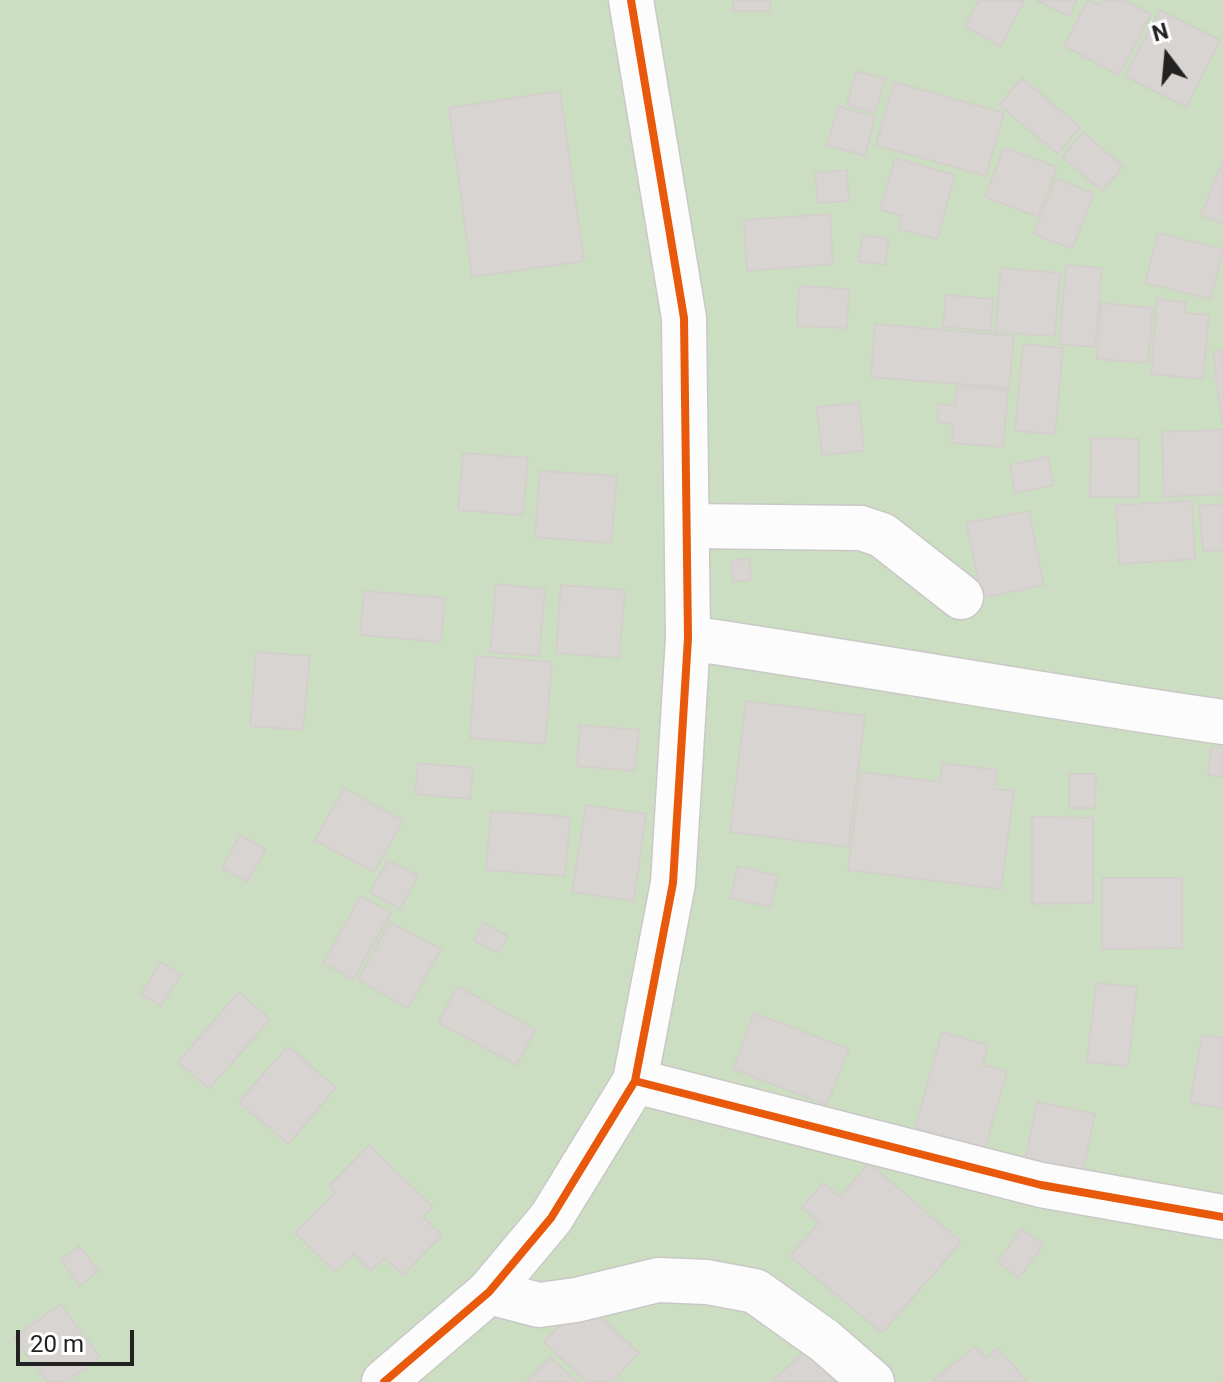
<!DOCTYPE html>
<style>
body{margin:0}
#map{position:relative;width:1223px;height:1382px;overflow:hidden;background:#f0eeeb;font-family:Roboto,sans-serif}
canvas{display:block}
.north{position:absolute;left:1127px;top:16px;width:80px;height:80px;-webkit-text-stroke:6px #fff;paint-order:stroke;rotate:344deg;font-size:22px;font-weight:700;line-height:32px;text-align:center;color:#222}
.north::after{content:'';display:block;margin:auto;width:28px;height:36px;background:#222;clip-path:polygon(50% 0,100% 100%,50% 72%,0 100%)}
.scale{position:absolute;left:16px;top:1330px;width:118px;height:36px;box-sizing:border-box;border:4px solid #222;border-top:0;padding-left:10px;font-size:24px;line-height:28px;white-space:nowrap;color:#222;-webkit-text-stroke:6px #fff;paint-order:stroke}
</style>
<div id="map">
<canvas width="1223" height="1382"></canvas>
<div class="north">N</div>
<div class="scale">20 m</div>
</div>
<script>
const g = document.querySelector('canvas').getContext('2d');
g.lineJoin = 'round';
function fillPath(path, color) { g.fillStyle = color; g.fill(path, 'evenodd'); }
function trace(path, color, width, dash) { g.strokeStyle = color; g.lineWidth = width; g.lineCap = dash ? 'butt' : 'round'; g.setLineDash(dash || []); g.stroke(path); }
const forest = new Path2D(`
 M0,0H1223V1382H0Z`);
const building = new Path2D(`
 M733,0H770V11H733Z
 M979,0L1024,1L1001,46L965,27Z
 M1036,0H1077L1069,16Z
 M1088,0L1100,5L1103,0H1123L1151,14L1119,75L1064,46Z
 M1160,10L1220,40L1186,107L1125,76Z
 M856,71L885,79L875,113L847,105Z
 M1022,78L1080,127L1058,154L999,105Z
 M894,82L1004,113L986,176L876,145Z
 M560,91L584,261L472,277L449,108Z
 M838,106L875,117L865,156L827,145Z
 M1083,132L1123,166L1102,191L1062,157Z
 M1004,148L1057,167L1038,217L985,197Z
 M895,158L955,175L937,239L898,229L902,216L880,210Z
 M1223,160V223L1201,215Z
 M847,170L849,201L818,203L815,173Z
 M1056,179L1094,193L1072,249L1034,234Z
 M830,214L833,264L747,271L744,220Z
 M1158,233L1223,249L1211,299L1145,283Z
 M863,235L889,239L885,265L858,261Z
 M1066,265L1102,268L1095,347L1059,344Z
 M1001,268L1060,273L1055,336L995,332Z
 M799,286L849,289L847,328L797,326Z
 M946,295L993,299L991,331L943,327Z
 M1157,299L1186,302L1185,313L1209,315L1203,379L1151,374Z
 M1101,303L1153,308L1148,363L1097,359Z
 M875,324L1014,336L1009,388L871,377Z
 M1023,344L1063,348L1055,434L1015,431Z
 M1223,350V425H1222L1213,352Z
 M957,386L1008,390L1003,447L952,443L953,424L937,422L938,404L955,405Z
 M859,403L864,451L822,455L817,407Z
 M1223,430V494L1164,497L1162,432Z
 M1091,438L1139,439V497H1090Z
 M463,453L528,458L523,515L458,510Z
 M1048,457L1054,485L1015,493L1010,465Z
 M540,471L617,476L611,543L535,537Z
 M1192,501L1195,559L1119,564L1116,505Z
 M1223,504V550L1203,551L1199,506Z
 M1029,511L1044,585L982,598L966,523Z
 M749,558L751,580L733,582L731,561Z
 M496,584L545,589L539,656L490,652Z
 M561,585L625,590L619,658L556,653Z
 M364,591L445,598L441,642L360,635Z
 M256,652L310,656L303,730L250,726Z
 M476,656L552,662L545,744L470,738Z
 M746,701L865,716L848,847L730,832Z
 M580,725L639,730L635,771L577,766Z
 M1211,747L1223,748V777L1208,775Z
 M418,763L473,768L470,799L415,794Z
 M942,763L997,770L994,789L1014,791L1001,889L848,870L861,772L940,782Z
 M1069,774H1096L1095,808H1069Z
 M344,788L403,821L374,872L315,840Z
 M586,805L646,814L634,901L572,892Z
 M491,811L570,817L565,876L486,870Z
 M1032,817L1093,818V903L1032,904Z
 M240,835L266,849L247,882L222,868Z
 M388,860L418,876L400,909L370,892Z
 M738,866L778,876L770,907L730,898Z
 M1102,878H1182V948L1102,949Z
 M361,896L391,913L353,980L323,963Z
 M390,922L441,949L408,1008L358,980Z
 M484,923L508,936L498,953L474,940Z
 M161,962L181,975L161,1006L141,994Z
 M1096,983L1137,987L1128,1066L1087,1062Z
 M458,986L536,1030L516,1065L438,1022Z
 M239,992L270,1019L209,1089L178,1062Z
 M754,1013L849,1049L827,1105L733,1069Z
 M942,1032L988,1045L983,1065L1007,1071L985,1148L915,1128Z
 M1202,1035L1223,1038V1108L1190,1103Z
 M288,1046L336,1088L288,1144L239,1102Z
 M1037,1102L1095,1114L1083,1171L1025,1160Z
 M369,1145L433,1207L423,1217L442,1235L403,1275L384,1258L371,1271L353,1254L335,1272L295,1233L335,1193L329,1186Z
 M869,1163L961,1242L882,1333L790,1256L819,1222L802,1208L823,1183L840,1197Z
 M1022,1229L1044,1245L1019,1278L997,1262Z
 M79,1246L99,1271L80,1286L61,1260Z
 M583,1301L639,1353L612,1382H587L544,1342Z
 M60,1304L100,1357L66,1382H48L14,1338Z
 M813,1344L841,1382H771Z
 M975,1346L986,1358L998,1348L1027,1382H932Z
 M550,1357L577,1382H526Z`);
const minor = new Path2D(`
 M688,526L861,528L882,535L961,597
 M688,638C866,664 1044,696 1223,722
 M635,1081L1041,1185L1223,1217
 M489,1292L539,1305L576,1300L658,1280L707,1282L755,1291L825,1341L872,1382
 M384,1382L489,1292L551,1218L635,1081L673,883L688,638L684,318L631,0`);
const cycleway = new Path2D(`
 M635,1081L1041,1185L1223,1217
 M384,1382L489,1292L551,1218L635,1081L673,883L688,638L684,318L631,0`);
fillPath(forest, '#cbdec1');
fillPath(building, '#d7d4d2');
trace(building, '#d3d0cc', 2);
trace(minor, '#c9c8c7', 47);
trace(minor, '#fdfcfc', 44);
trace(cycleway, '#e8590c', 8);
</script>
